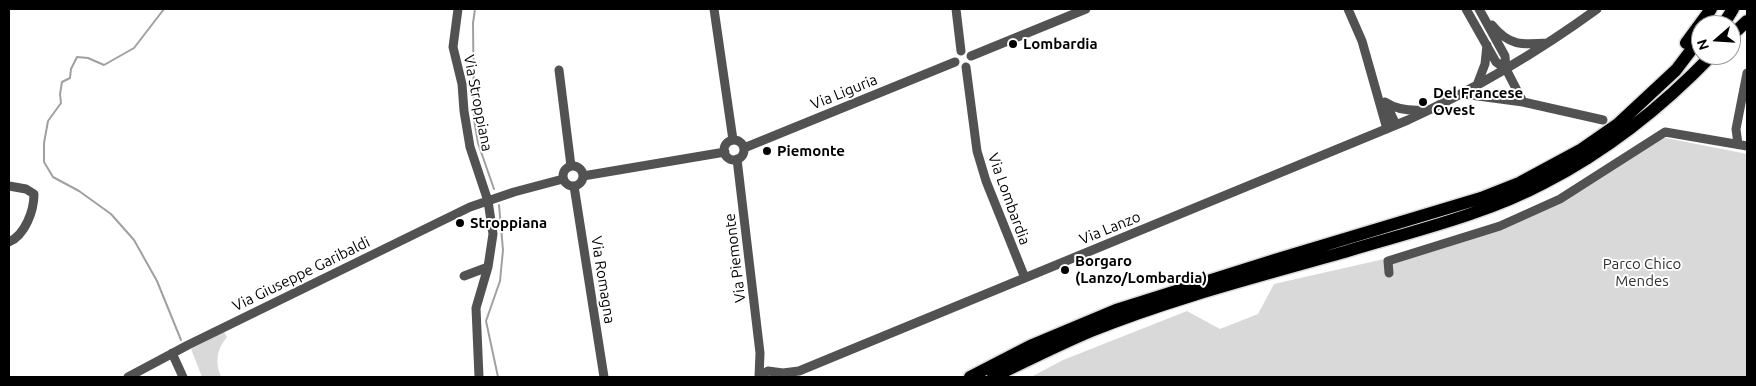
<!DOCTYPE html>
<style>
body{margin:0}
#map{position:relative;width:1756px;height:386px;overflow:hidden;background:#fff;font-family:Ubuntu,sans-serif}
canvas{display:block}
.frame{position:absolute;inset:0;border:10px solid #000;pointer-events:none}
.north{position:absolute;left:1691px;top:15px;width:50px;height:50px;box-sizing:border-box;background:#fff;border:1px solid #999;border-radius:50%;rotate:251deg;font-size:14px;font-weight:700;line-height:20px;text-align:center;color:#000}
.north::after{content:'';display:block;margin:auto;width:18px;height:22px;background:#000;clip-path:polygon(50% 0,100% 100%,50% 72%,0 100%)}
</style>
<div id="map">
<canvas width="1756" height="386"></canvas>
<div class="frame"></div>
<div class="north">N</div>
</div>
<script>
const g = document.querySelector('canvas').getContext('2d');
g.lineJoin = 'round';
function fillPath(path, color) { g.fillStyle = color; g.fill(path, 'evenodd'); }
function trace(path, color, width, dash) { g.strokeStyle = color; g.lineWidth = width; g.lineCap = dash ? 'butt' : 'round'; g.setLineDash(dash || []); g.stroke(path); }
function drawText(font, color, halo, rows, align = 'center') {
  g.font = font + ' Ubuntu,sans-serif'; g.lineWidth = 4; g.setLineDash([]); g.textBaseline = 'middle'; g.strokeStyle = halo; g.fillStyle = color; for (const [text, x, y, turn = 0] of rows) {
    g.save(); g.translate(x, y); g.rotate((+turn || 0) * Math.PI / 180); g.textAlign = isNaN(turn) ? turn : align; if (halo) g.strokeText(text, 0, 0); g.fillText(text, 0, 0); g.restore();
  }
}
const green = new Path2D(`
 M1661,137L1747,154V377H1031L1063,360L1187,311L1220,329L1258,314L1274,284L1459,242L1579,189Z
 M224,332L227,337C216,350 215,363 221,377H202L191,349Z`);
const stream = new Path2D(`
 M164,9L134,48L104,65L88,58L77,57L71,69L70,78L62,82L60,94L61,103L48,121L44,143V162L53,177L79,191L111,214L134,240L157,281L181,340
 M475,9L473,23L474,119L478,143L494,189
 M498,377L486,321L500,281L503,250L499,205`);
const minor = new Path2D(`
 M458,9L453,47L462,84L464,111L470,147L488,201L493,234L488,267L476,308L479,377
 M714,9L733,140
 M956,9L961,51
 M1348,9L1362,41L1387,129
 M1466,9L1496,62L1506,69
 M1479,9L1505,56L1506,69L1523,102
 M1492,25C1509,46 1522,45 1547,43
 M971,56L1086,9
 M966,67L977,151L986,181L1025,278
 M559,70L571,166
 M1477,85L1485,64L1487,45
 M1463,94L1523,102L1603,120
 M1385,102C1397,110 1412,111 1425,110
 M1386,103L1396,125
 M724 150a10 10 0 1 1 20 0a10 10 0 1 1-20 0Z
 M1738,144L1736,129L1747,73
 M744,148L955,62
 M737,159L760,353L759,377
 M563 176a10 10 0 1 1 20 0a10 10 0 1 1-20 0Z
 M583,176L725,152
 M9,186L26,189L34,194C34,211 25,235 9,242
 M574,186L604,377
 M1389,273L1388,261L1500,226L1560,199L1665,132L1747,146
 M464,276L488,267
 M172,353L183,377
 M128,377L188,345L470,207L514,192L563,179
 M759,377L768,371L783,373L799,371L1408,120C1475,89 1538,52 1597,9`);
const highway = new Path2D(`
 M1723,25L1733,9
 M1731,36L1747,21
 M1686,43L1711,9
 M970,377L1030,346L1116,310L1278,259L1481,198L1519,183L1582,149L1618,124L1676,70L1701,37
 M993,377C1026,361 1058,345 1091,331C1175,297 1264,275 1351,250C1414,231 1486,214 1544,183C1606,151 1664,105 1712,55`);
const markers = [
 [1013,44,5,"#000"],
 [1423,102,5,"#000"],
 [767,151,5,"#000"],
 [460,223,5,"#000"],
 [1065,270,5,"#000"]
];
const poiNames = [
 ["Lombardia",1023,44],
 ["Del Francese",1433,93],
 ["Ovest",1433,110],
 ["Piemonte",777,151],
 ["Stroppiana",470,223],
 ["Borgaro",1075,261],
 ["(Lanzo/Lombardia)",1075,278]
];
const streetNames = [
 ["Via Liguria",844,92,-22],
 ["Via Stroppiana",478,103,79],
 ["Via Lombardia",1009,199,70],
 ["Via Lanzo",1110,228,-22],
 ["Via Piemonte",735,258,-97],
 ["Via Giuseppe Garibaldi",301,274,-26],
 ["Via Romagna",603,280,81]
];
const parkNames = [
 ["Parco Chico",1642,264],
 ["Mendes",1642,281]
];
fillPath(green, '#d9d9d9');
trace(stream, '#a0a0a0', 2);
trace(highway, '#dbdbdb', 15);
trace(minor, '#525252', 9);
trace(highway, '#000', 12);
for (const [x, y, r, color] of markers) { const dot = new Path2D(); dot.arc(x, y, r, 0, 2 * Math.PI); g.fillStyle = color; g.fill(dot); trace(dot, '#fff', 2); }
drawText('bold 15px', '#000', '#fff', poiNames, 'left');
drawText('15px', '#000', '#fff', streetNames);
drawText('15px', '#303030', '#fff', parkNames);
</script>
